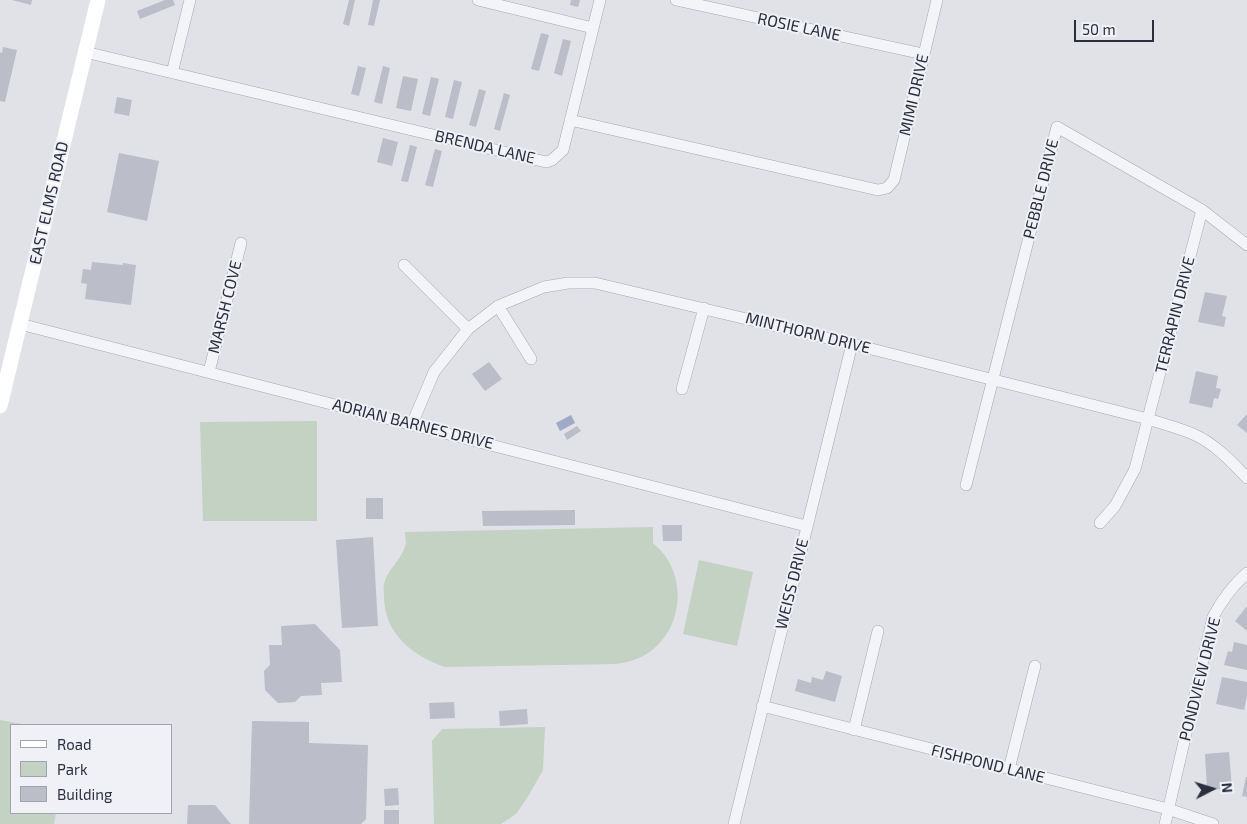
<!DOCTYPE html>
<style>
body{margin:0}
#map{position:relative;width:1247px;height:824px;overflow:hidden;background:#e0e2e8;font-family:"Exo 2",sans-serif}
canvas{display:block}
.legend{position:absolute;left:10px;top:724px;width:162px;height:90px;box-sizing:border-box;background:#f0f1f6;border:1px solid #a1a3ad;margin:0;padding:6px 9px;list-style:none;font-size:15px;color:#2a2e3f}
.legend li{display:flex;align-items:center;gap:10px;height:25px}
.legend b{width:25px;border:1px solid #a1a3ad}
.north{position:absolute;left:1187px;top:764px;width:50px;height:50px;-webkit-text-stroke:4px #f0f1f6;paint-order:stroke;rotate:85deg;font-size:14px;font-weight:700;line-height:20px;text-align:center;color:#2a2e3f}
.north::after{content:'';display:block;margin:auto;width:18px;height:22px;background:#2a2e3f;clip-path:polygon(50% 0,100% 100%,50% 72%,0 100%)}
.scale{position:absolute;left:1074px;top:20px;width:80px;height:22px;box-sizing:border-box;border:2px solid #2a2e3f;border-top:0;padding-left:6px;font-size:15px;line-height:18px;white-space:nowrap;color:#2a2e3f;-webkit-text-stroke:4px #f0f1f6;paint-order:stroke}
</style>
<div id="map">
<canvas width="1247" height="824"></canvas>
<ul class="legend">
<li><b style="height:6px;background:#fff"></b>Road</li>
<li><b style="height:14px;background:#c3d2c2"></b>Park</li>
<li><b style="height:14px;background:#bbbdc8"></b>Building</li>
</ul>
<div class="north">N</div>
<div class="scale">50 m</div>
</div>
<script>
const g = document.querySelector('canvas').getContext('2d');
g.lineJoin = 'round';
function fillPath(path, color) { g.fillStyle = color; g.fill(path, 'evenodd'); }
function trace(path, color, width, dash) { g.strokeStyle = color; g.lineWidth = width; g.lineCap = dash ? 'butt' : 'round'; g.setLineDash(dash || []); g.stroke(path); }
function drawText(font, color, halo, rows, align = 'center') {
  g.font = font + ' "Exo 2",sans-serif'; g.lineWidth = 4; g.setLineDash([]); g.textBaseline = 'middle'; g.strokeStyle = halo; g.fillStyle = color; for (const [text, x, y, turn = 0] of rows) {
    g.save(); g.translate(x, y); g.rotate((+turn || 0) * Math.PI / 180); g.textAlign = isNaN(turn) ? turn : align; if (halo) g.strokeText(text, 0, 0); g.fillText(text, 0, 0); g.restore();
  }
}
const green = new Path2D(`
 M317,421V521H203L200,422Z
 M653,527V543C657,547 663,552 666,557C689,591 677,641 639,658C632,661 624,663 616,664L445,667C412,656 384,633 384,596C384,592 383,588 384,584C387,570 401,560 405,547C407,543 405,536 405,532Z
 M699,560L753,572L737,646L683,634Z
 M0,720L27,725H11V813H56L54,824H0Z
 M545,727L543,770L529,795L516,814L501,824H434L432,741L442,729Z`);
const water = new Path2D(`
 M571,415L575,423L560,431L556,423Z`);
const building = new Path2D(`
 M12,0H32L31,5Z
 M165,0H173L175,5L140,19L137,11Z
 M349,0H355L349,26L343,24Z
 M373,0H380L374,26L368,25Z
 M571,0H580L578,7L570,5Z
 M541,33L549,35L539,71L531,69Z
 M563,39L571,41L562,76L554,73Z
 M3,47L17,50L5,102L0,101V52L2,53Z
 M358,66L366,68L359,96L351,94Z
 M383,66L390,68L382,104L374,102Z
 M403,76L418,79L411,111L396,108Z
 M431,77L439,79L430,116L422,114Z
 M454,80L462,82L453,119L445,117Z
 M479,89L486,91L476,127L469,125Z
 M504,93L510,95L500,131L494,129Z
 M117,97L132,100L129,116L114,113Z
 M383,138L398,142L392,166L377,162Z
 M410,145L417,147L408,182L401,181Z
 M435,149L442,151L433,187L425,185Z
 M119,153L159,161L147,221L107,212Z
 M92,262L123,265V263L136,265L131,305L85,299L87,284L81,283L83,269L91,270Z
 M1205,292L1227,296L1222,316L1226,317L1224,327L1198,322Z
 M489,362L502,379L485,391L472,374Z
 M1196,371L1218,376L1216,388L1221,389L1218,399L1214,398L1212,408L1189,403Z
 M1247,414V433L1237,425Z
 M577,426L581,431L567,440L564,434Z
 M366,498H383V519H366Z
 M575,510V525L483,526L482,511Z
 M662,525H682V541H663Z
 M373,537L378,626L342,628L336,540Z
 M1247,606V631L1235,621Z
 M315,624L340,650L342,682L321,683L322,695L301,696L295,702L278,703L265,690L264,671L270,665L269,645H282L281,626Z
 M1234,642L1247,645V670L1224,665L1228,651L1232,652Z
 M826,671L842,676L835,702L795,691L798,679L811,683L812,677L823,680Z
 M1222,677L1247,682V696L1244,710L1216,704Z
 M454,702L455,718L430,719L429,703Z
 M527,709L528,724L500,726L499,711Z
 M252,721L309,722V743L368,745L366,819L361,824H249Z
 M1229,752L1232,788L1207,790L1205,754Z
 M1246,777H1247V797L1242,796Z
 M398,788L399,805L385,806L384,789Z
 M188,805H215L231,824H187Z
 M384,810H399V824H384Z`);
const street = new Path2D(`
 M478,0L593,28
 M676,0L923,54
 M85,52L546,162L552,160L563,150L600,0
 M172,73L190,0
 M570,120L878,190L887,188L894,180L937,0
 M404,265L468,329
 M498,306L531,359
 M20,324L806,526
 M209,372L241,243
 M682,389L704,308
 M412,424L434,372L468,329L498,306L544,287L568,283H595L852,344L1148,419C1163,424 1179,428 1193,434C1214,443 1231,461 1247,478
 M966,485L1057,127L1202,210L1247,245
 M1100,523L1115,506L1135,469L1202,210
 M762,706L1168,809L1213,824
 M854,730L878,631
 M1009,769L1035,666
 M734,824L852,344
 M1165,824L1213,617C1222,600 1232,586 1247,573`);
const secondary = new Path2D(`
 M0,406L98,0`);
const streetNames = [
 ["ROSIE LANE",799,27,12],
 ["MIMI DRIVE",914,95,-77],
 ["BRENDA LANE",485,147,13],
 ["PEBBLE DRIVE",1041,189,-76],
 ["EAST ELMS ROAD",49,203,-77],
 ["MARSH COVE",225,307,-76],
 ["TERRAPIN DRIVE",1175,315,-76],
 ["MINTHORN DRIVE",808,333,14],
 ["ADRIAN BARNES DRIVE",413,424,14],
 ["WEISS DRIVE",792,584,-76],
 ["PONDVIEW DRIVE",1200,679,-76],
 ["FISHPOND LANE",988,764,14]
];
fillPath(green, '#c3d2c2');
fillPath(water, '#9eaac6');
fillPath(building, '#bbbdc8');
trace(street, '#a6a8b2', 12);
trace(street, '#f3f4f7', 11);
trace(secondary, '#fff', 15);
drawText('16px', '#2a2e3f', '#f0f1f6', streetNames);
</script>
